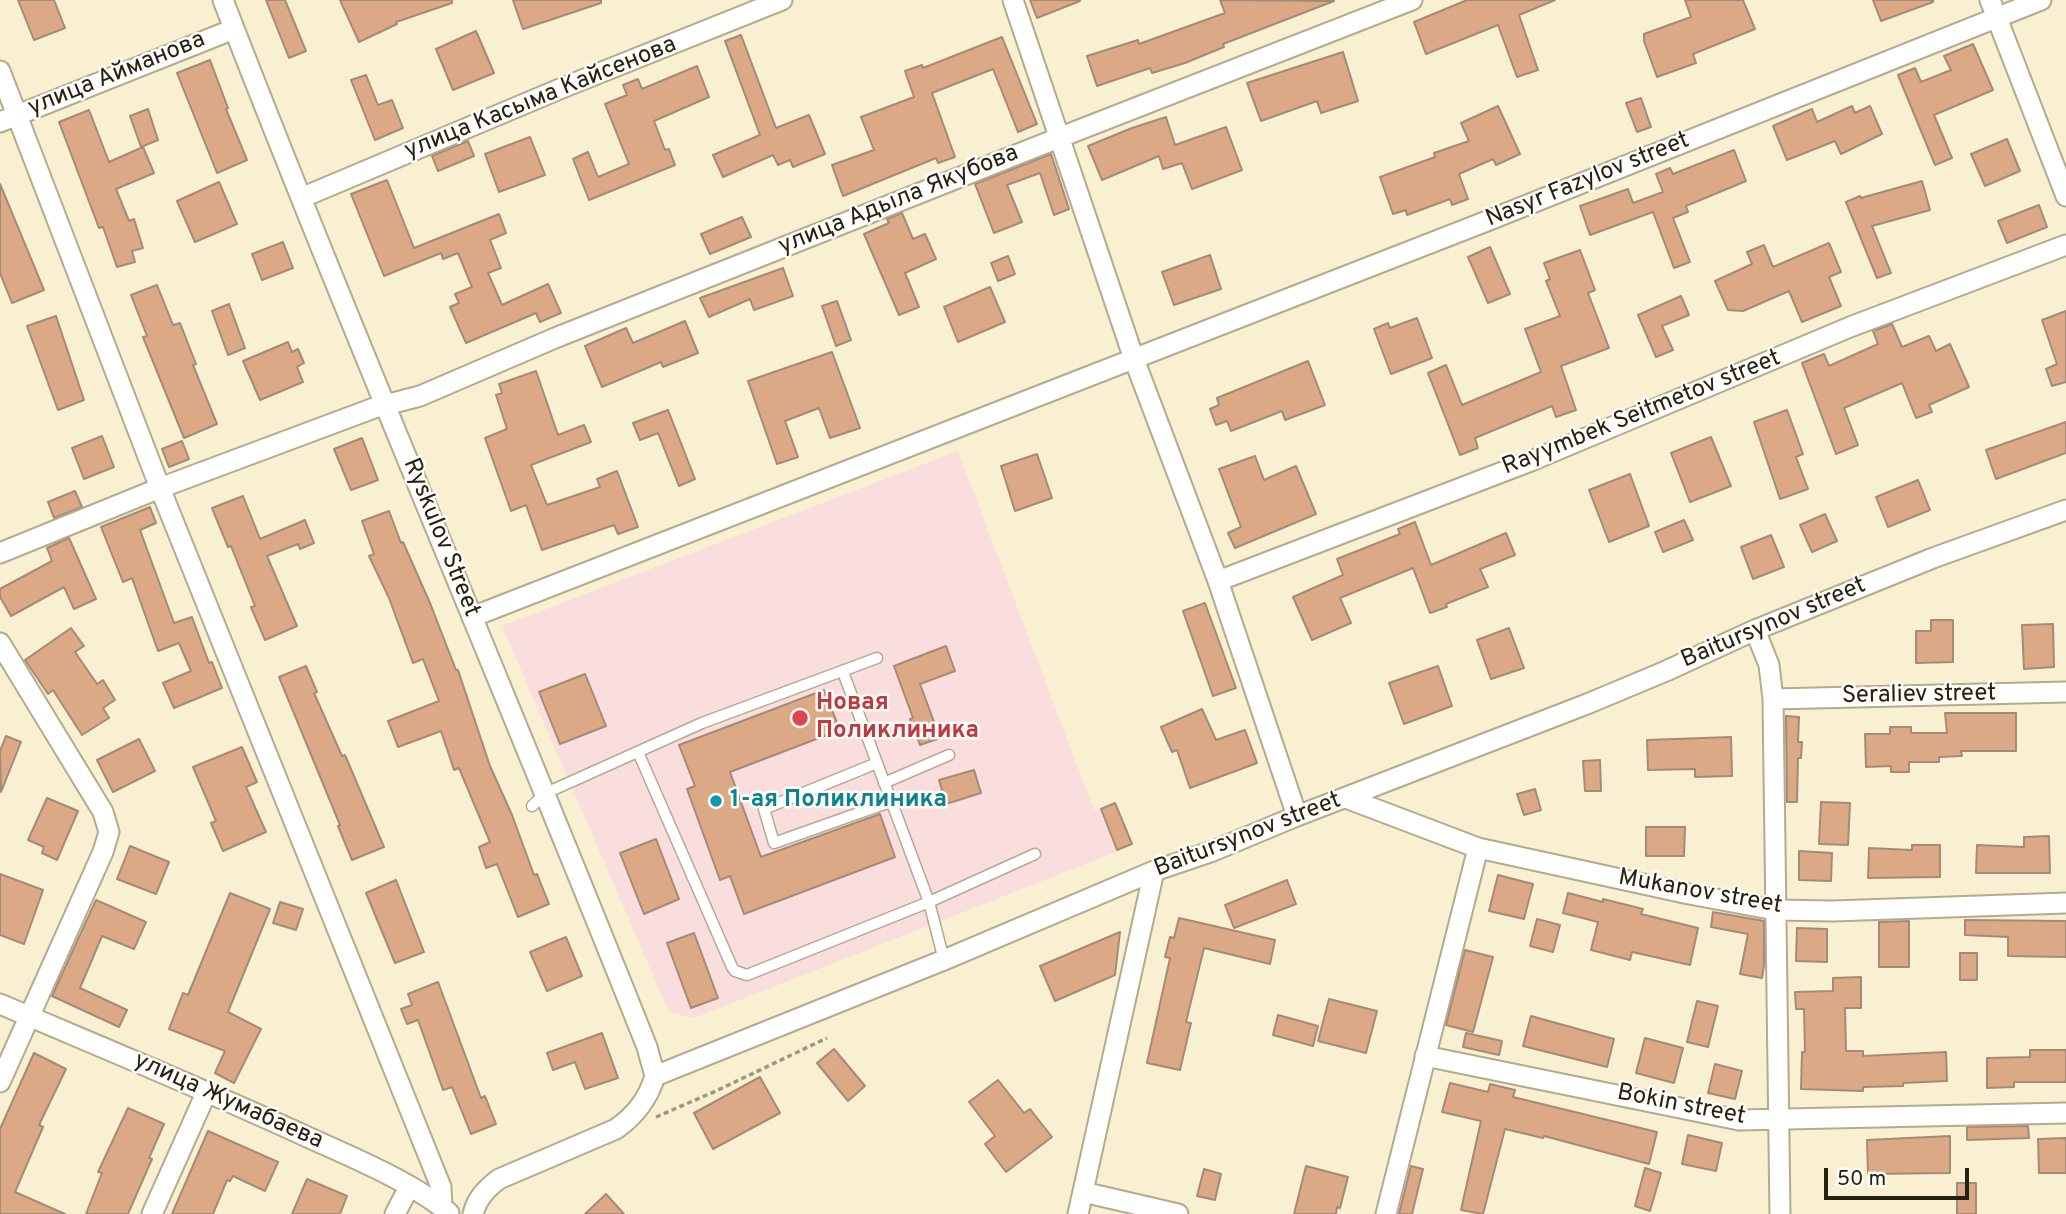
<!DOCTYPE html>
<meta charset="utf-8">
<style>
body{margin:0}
#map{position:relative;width:2066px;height:1214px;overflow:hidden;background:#f8f0d0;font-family:Overpass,sans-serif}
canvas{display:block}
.scale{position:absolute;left:1824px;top:1168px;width:145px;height:32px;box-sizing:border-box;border:4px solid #242115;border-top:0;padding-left:9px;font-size:21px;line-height:24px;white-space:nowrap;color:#242115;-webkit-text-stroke:5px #fffdf7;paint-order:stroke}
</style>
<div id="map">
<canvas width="2066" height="1214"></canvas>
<div class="scale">50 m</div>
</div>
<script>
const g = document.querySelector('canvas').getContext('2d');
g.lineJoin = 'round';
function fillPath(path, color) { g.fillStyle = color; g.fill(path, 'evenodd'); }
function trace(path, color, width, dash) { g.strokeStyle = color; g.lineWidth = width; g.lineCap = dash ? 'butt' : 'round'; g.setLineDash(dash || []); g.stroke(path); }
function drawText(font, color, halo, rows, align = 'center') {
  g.font = font + ' Overpass,sans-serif'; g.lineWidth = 5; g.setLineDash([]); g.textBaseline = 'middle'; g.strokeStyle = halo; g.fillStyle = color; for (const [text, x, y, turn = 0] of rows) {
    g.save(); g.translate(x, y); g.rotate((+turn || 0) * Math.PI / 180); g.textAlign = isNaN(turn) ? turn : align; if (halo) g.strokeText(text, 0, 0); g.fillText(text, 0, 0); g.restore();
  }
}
const medical = new Path2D(`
 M958,451L1094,810L1099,809L1116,852L694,1018L669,1012L502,626Z`);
const building = new Path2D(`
 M18,0H54L65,28L34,40Z
 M266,0H285L306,51L289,58Z
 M340,0H452V3L396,22L397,24L359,42Z
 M513,0H601V3L523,29Z
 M1030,0H1080V1L1037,18Z
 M1220,0L1334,1L1223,44L1224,47L1185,63L1152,73L1150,68L1097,86L1087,56L1138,40L1139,44L1225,13Z
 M1467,0H1555L1519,15L1538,70L1517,77L1498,25L1426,54L1414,22Z
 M1685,0H1743L1755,29L1693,54L1696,63L1657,77L1644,41V34L1691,17Z
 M1873,0H1933V2L1881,21Z
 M476,31L494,73L453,90L436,49Z
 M741,35L776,128L809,115L825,154L793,167L790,160L778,165L773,155L723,177L713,155L760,135L725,41Z
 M1002,37L1037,124L1018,132L993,69L932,93L955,157L938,163L936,158L843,196L832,165L874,150L861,117L914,97L905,71L922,65L923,68Z
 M1973,44L1993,90L1934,115L1952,158L1935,165L1898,75L1915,68L1921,82L1951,70L1944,56Z
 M1343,52L1358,101L1321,113L1317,101L1261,121L1247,83Z
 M210,60L228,108L226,109L247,160L217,173L177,73Z
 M697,66L709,97L654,121L665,150L669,149L675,165L589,200L573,159L588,152L598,177L629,164L605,104L627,95L623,85L638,79L642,89Z
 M366,75L378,105L392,100L403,128L375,140L351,80Z
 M1641,98L1651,127L1637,132L1626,103Z
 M1498,106L1520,154L1496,165L1493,159L1459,174L1468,199L1452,205L1450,199L1407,215L1406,210L1393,214L1380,177L1435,157L1434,153L1469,141L1461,123Z
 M1852,106L1855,113L1870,106L1882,134L1841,154L1835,141L1787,160L1773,126L1812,109L1817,122Z
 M148,109L158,140L141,147L130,116Z
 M89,110L109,162L143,147L154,173L116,189L129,221L134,219L143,248L132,251L135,262L117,267L103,227L99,228L59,122Z
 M1166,117L1175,145L1226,127L1242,170L1192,189L1182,163L1163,169L1159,156L1102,180L1088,146L1132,128Z
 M530,137L545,175L499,192L485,154Z
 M2007,139L2020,171L1985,186L1971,154Z
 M468,141L474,156L438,171L432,156Z
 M1734,150L1746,181L1686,206L1688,212L1673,218L1690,262L1674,268L1653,212L1590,235L1580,206L1628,189L1633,203L1663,192L1656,174L1670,168L1673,174Z
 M1051,154L1069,209L1054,215L1040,173L1007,185L1022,222L994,233L975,184Z
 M387,180L414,248L499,214L506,233L490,240L501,268L488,273L502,305L548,284L561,313L540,322L536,313L466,343L450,307L459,303L455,294L472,287L458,253L443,259L441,253L384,276L351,194Z
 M1922,181L1930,210L1872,226L1891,273L1877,278L1846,202L1860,196L1861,198Z
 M219,182L237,224L195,242L177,201Z
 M0,184L44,290L12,303L0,273Z
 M2039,205L2047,227L2007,243L1998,221Z
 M902,213L913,239L925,234L936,259L905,273L919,307L899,315L864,234L889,223L887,219Z
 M742,217L751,237L710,254L701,234Z
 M283,242L293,268L262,280L252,254Z
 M1829,243L1841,272L1829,277L1841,306L1802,322L1789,291L1743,311L1728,310L1715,281L1752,264L1747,252L1764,245L1773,267Z
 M1490,247L1510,294L1488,303L1468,257Z
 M1580,250L1595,290L1588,293L1609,348L1561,366L1576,410L1556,417L1552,406L1475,438L1478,448L1460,455L1428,373L1446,365L1462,405L1541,372L1525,329L1560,316L1546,281L1550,279L1544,263Z
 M1210,255L1221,289L1174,305L1162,272Z
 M1008,256L1015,274L998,281L991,263Z
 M783,268L793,296L754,310L750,299L709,317L700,298Z
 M157,285L173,325L180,323L196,364L193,365L217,424L184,438L143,337L147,336L131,295Z
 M990,287L1005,322L958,342L944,307Z
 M1681,296L1689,315L1662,326L1673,350L1656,357L1638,315Z
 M837,301L851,340L836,346L822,306Z
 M229,304L245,348L228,355L212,311Z
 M2066,311V382L2052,386L2046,369L2057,364L2042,320Z
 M56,316L84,400L58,410L27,326Z
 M1417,318L1432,358L1391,374L1374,329L1388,323L1390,328Z
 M685,321L698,353L663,367L661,362L602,387L585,346L626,328L633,343Z
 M1892,324L1902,347L1929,336L1936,351L1950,344L1969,387L1929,405L1932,412L1916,418L1902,383L1844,408L1858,445L1836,454L1802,363L1824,354L1829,366L1878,344L1873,331Z
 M288,342L292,352L298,349L304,363L297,367L303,382L260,400L243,361Z
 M832,352L860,428L830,438L819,408L785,421L798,457L777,464L748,381Z
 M1308,361L1325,405L1285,420L1282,411L1231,431L1227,421L1216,425L1210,409L1219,405L1217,398Z
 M536,371L558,435L584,425L591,442L531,465L547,505L600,487L597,479L617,471L638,527L618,534L614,525L542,550L526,505L511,511L485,438L507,429L496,395L502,393L499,384Z
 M668,410L695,479L679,486L658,433L640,440L633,423Z
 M1787,410L1803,454L1796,457L1808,489L1780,499L1754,422Z
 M2066,422V453L1996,479L1986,450Z
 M102,436L114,467L84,479L72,448Z
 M1711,437L1731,486L1690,502L1671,453Z
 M362,438L378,480L351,490L334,449Z
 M182,441L189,459L169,467L162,449Z
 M1037,454L1052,498L1015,511L1001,466Z
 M1255,456L1264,480L1296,466L1316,514L1235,548L1228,533L1241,527L1219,469Z
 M1630,474L1649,526L1609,542L1589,490Z
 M1918,480L1930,510L1888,527L1876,497Z
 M75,491L82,507L54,518L48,502Z
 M243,496L260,539L305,520L314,543L300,549L298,544L267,556L297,626L265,640L251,607L255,606L231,546L228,547L212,508Z
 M150,507L156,523L140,530L174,623L192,617L209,663L212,662L222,688L174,708L163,683L191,671L179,643L158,651L132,578L123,582L101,527Z
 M389,511L401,543L403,542L430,603L456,670H458L490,766L512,815L534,875L537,874L549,904L518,917L497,864L486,868L479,847L490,842L459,768L454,770L441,731L398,747L388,721L439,701L423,659L413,663L389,598L369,556L374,554L362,521Z
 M1825,514L1837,541L1812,552L1800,525Z
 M1684,520L1693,540L1663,552L1655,532Z
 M1415,522L1431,565L1506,533L1515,555L1480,569L1488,587L1446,604L1447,607L1430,613L1413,568L1340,598L1351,623L1312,640L1293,597L1343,575L1337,559L1400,534L1398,529Z
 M1771,535L1784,567L1753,579L1741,547Z
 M69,538L96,599L74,609L64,587L11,616L0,597V589L52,561L47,548Z
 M1205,603L1236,688L1213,696L1183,611Z
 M1931,620H1953V662L1916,663V631H1931Z
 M2053,624L2054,667L2024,669L2022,625Z
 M71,628L84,646L75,652L97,684L103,680L115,700L103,708L109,718L82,735L53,690L48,694L25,660Z
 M1509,628L1524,668L1491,679L1477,640Z
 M946,646L955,671L920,684L940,738L920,745L910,719L913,718L894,666Z
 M306,666L317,692L314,693L342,756L345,755L384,847L352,860L338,826L340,825L279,677Z
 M1438,666L1452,706L1404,724L1389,683Z
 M585,674L606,726L560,744L539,692Z
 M824,690L840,730L730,772L761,857L880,814L895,857L744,914L730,876L720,880L687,789L695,786L679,745Z
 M1202,709L1216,740L1245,730L1257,763L1190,788L1177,750L1172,752L1161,727Z
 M1945,713H2016V751H1961L1962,756L1939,757V762H1909V772H1891V766L1866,767L1865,734H1890V727H1911V733H1947Z
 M1786,716L1799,717L1798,742H1802L1801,758H1798L1797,802H1787Z
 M6,736L21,742L1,792L0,751Z
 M1731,737L1732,776L1695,777V769L1648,770L1647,740Z
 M139,739L155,771L113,792L97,760Z
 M242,747L257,782L246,787L266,832L223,851L211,823L216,821L193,767Z
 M1600,760L1601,791H1585L1583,761Z
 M974,770L981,793L946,804L939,780Z
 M1535,789L1541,810L1524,815L1517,794Z
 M47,798L78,811L57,860L42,853L44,847L28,840Z
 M1821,802L1850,803L1848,845L1819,844Z
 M1115,803L1132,844L1117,850L1101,809Z
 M1646,827H1685L1684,856H1646Z
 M2049,836L2050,873H1976L1977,845L2024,847V837Z
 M656,839L679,899L644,914L620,853Z
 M1912,845H1940V877L1868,878L1869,848L1912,850Z
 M130,846L169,862L156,894L117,879Z
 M1799,851L1832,853L1831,881L1799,880Z
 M0,874L43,890L24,944L0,935Z
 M1498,875L1533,884L1524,919L1489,911Z
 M396,880L424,952L395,963L366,893Z
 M1287,880L1296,904L1234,928L1225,905Z
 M230,893L270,909L228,1012L261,1029L234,1083L215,1073L225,1051L169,1029L183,993L188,995Z
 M1568,893L1603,902V899L1643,909L1641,914L1698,928L1690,965L1632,952L1630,960L1591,950L1598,922L1563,913Z
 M96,900L146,922L134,949L102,936L80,988L127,1010L119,1027L52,996Z
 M280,902L303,909L296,930L273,923Z
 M1713,912L1764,921V965L1762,978L1740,974L1748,934L1711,927Z
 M1179,918L1275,940L1270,964L1204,948L1186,1022L1191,1023L1180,1070L1147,1063L1170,958L1165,957L1170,937L1174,938Z
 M1537,919L1560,925L1553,952L1530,946Z
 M1965,920L2066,921V957L2008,956V937L1965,935Z
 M1909,921V967H1879V922Z
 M1797,928L1827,929V962L1796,961Z
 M1120,932L1115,975L1055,1001L1040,966Z
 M694,933L718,998L691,1008L667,943Z
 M566,937L582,976L547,991L530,952Z
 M1465,950L1493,957L1473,1032L1446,1025Z
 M1960,953H1977V980H1960Z
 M1861,977V1008H1845L1846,1051H1863V1056L1946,1052L1947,1081L1903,1083V1086L1863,1087V1091L1801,1089L1802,1052H1805L1804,1009H1796L1795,992L1833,991V978Z
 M438,982L481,1098L485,1096L496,1124L471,1134L452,1087L443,1090L418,1020L407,1024L401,1009L412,1005L408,994Z
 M1329,999L1377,1011L1366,1053L1318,1041Z
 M1697,1001L1718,1006L1708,1047L1687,1042Z
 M1278,1015L1318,1026L1313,1046L1273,1035Z
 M1531,1016L1614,1039L1607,1067L1523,1046Z
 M602,1033L618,1078L585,1089L575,1062L553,1070L547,1053Z
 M1466,1033L1502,1041L1499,1055L1463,1047Z
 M1645,1038L1683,1048L1674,1083L1636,1073Z
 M834,1049L865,1086L848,1101L817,1063Z
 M2030,1050H2066V1082H2014V1087L1987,1088V1058L2030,1057Z
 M34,1053L66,1069L39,1125L43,1127L15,1192L65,1214H0V1129Z
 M1715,1064L1742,1071L1735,1099L1708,1093Z
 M760,1077L780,1113L713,1149L694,1113Z
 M998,1080L1024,1113L1030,1109L1052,1137L1006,1172L985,1144L995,1136L969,1102Z
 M1450,1083L1488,1092L1490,1084L1515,1090L1513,1097L1657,1132L1649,1164L1544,1136L1543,1138L1505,1129L1483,1214L1461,1210L1481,1121L1442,1112Z
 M128,1108L164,1124L149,1158L152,1159L128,1214H86L102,1173L98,1172Z
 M2028,1126L2029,1138L1967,1140V1127Z
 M208,1131L278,1162L265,1191L233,1176L230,1181L227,1180L213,1214H172Z
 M1688,1135L1722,1143L1716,1171L1682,1164Z
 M1950,1136V1173L1868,1174L1867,1140Z
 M2066,1138V1173H2039L2038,1139Z
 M1306,1166L1348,1177L1340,1208L1337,1207L1336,1214H1294Z
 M1411,1166L1423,1169L1412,1214H1399Z
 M1645,1168L1661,1173L1650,1211L1635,1206Z
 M1204,1169L1221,1174L1215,1200L1197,1196Z
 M307,1179L347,1196L340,1214H292Z
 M1957,1183H1976V1214H1957Z
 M606,1194L624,1214H585Z`);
const path = new Path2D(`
 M656,1117L716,1091L827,1038`);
const service = new Path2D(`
 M843,672L929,902L944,960
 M638,752L732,967L735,971L747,975L929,902L1035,854
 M877,763L764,809L774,843L890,802
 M884,783L949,755
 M532,806L546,793L702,723L877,658`);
const minor = new Path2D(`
 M223,0C359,351 508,697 647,1047L655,1076
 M1013,0L1134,359L1218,581L1297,816
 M1990,0L2066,196
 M0,71L160,488L441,1187L442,1208
 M0,122L234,29
 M301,198L562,88L782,0
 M0,553L160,488L374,408L420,396L555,338L1061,137L1412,0
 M1218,581L1531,461L1850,327L2066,245
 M472,617L1487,221L2041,0
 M1755,630L1769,665L1773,699L1780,1214
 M0,643L103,812L109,832L103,852L0,1082
 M1773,699L2066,692
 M1346,798L1478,848L1689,894L1775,910L1833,911L2066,903
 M0,1004C101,1047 203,1089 303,1135C349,1156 411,1181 449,1213
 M1425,1056L1739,1120L2066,1113
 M655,1076L944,960L1154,871L1213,851L1297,816L1587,704L1666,671L1755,630L1933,558L2066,510
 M1083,1192L1178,1214
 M152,1214L207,1091
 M395,1214L409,1187
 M473,1214C477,1198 486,1189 499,1179L616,1129C636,1115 648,1099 655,1076
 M1078,1214L1154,871
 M1386,1214L1478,848`);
const markers = [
 [800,718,9,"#e0444e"],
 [716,801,7,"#0f9aa8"]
];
const streetNames = [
 ["улица Айманова",117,75,-22],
 ["улица Касыма Кайсенова",541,99,-22],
 ["Nasyr Fazylov street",1588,181,-22],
 ["улица Адыла Якубова",899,201,-22],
 ["Rayymbek Seitmetov street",1642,414,-22],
 ["Ryskulov Street",440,538,68],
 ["Baitursynov street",1774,624,-23],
 ["Seraliev street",1919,696,-1],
 ["Baitursynov street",1248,836,-21],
 ["Mukanov street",1700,893,10],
 ["улица Жумабаева",228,1102,24],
 ["Bokin street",1681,1106,11]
];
const healthNames = [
 ["Новая",816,704],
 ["Поликлиника",816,732]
];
const cultureNames = [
 ["1-ая Поликлиника",730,801]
];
fillPath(medical, '#f9dedd');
fillPath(building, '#dca987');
trace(building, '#a68a78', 2);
trace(service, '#b3ab8d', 13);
trace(minor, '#b3ab8d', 23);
trace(path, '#9d9780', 3.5, [5, 3.5]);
trace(service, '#fff', 10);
trace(minor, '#fff', 19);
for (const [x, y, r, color] of markers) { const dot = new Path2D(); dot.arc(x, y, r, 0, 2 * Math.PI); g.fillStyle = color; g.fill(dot); trace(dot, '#fffdf7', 2.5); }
drawText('24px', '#242115', '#fffdf7', streetNames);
drawText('bold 24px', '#be3a42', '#fffdf7', healthNames, 'left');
drawText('bold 24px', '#0d838f', '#fffdf7', cultureNames, 'left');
</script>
